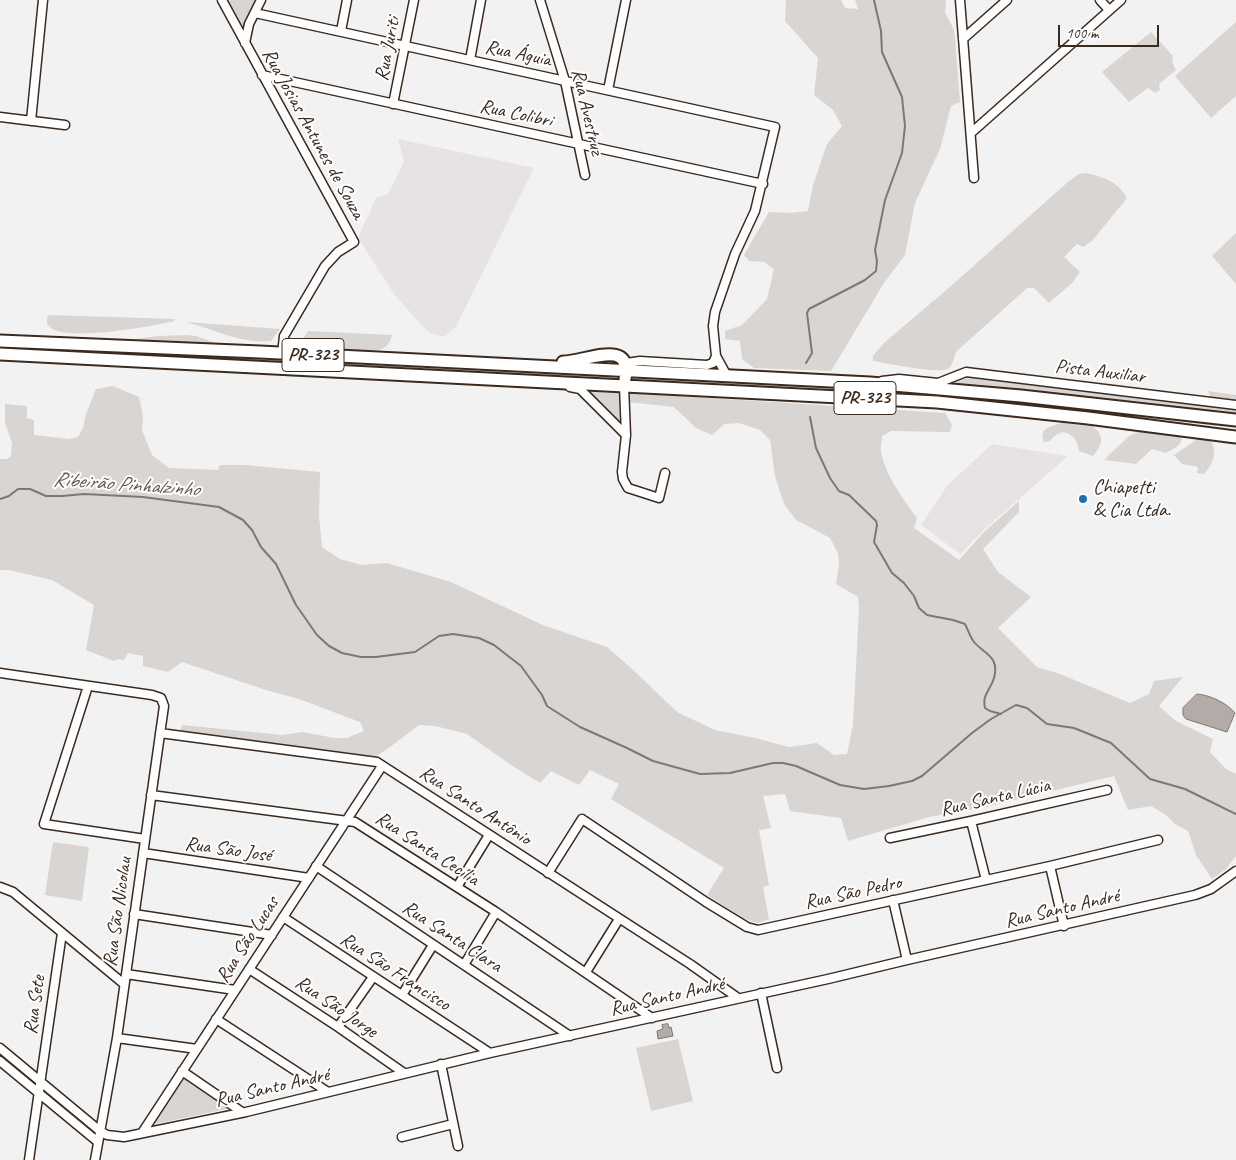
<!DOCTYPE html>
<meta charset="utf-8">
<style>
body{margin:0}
#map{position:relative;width:1236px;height:1160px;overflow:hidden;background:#f3f2f2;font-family:Caveat,sans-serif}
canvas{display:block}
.scale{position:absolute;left:1058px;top:25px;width:101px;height:22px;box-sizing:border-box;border:2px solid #3b2a1e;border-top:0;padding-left:6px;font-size:15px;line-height:18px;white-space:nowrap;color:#3b2a1e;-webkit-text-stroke:4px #fff;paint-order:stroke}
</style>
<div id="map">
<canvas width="1236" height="1160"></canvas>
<div class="scale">100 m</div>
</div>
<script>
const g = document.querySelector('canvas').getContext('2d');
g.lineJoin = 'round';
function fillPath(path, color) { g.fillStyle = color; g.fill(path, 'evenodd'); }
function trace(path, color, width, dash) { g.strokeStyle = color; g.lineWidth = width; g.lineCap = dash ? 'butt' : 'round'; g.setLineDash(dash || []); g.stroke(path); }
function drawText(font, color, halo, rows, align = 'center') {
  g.font = font + ' Caveat,sans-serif'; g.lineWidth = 4; g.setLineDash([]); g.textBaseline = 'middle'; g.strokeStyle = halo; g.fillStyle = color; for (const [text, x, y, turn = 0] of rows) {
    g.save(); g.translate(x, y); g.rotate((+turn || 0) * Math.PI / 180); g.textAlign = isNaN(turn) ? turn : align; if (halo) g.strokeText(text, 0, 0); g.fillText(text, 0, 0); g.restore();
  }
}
const built = new Path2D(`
 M398,139L534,168L456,327L444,337L430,333L423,327L394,294L358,238L376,198L388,194L404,162Z
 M992,444L1068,456L986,528L960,554L921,525L947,486Z`);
const green = new Path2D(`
 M225,0H258L243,35Z
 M786,0H841L845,8L858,9L855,0H946L945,12L954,30L955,38L960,102L951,106L940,149L915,203L905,255L884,283L831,371L754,368L742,359L740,341L725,339V331L742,325L767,299L774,269L764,262L749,261L744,255L769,212L790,213L808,211L813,185L827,144L842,126L833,110L814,95L818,58L785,21Z
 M1236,22V96L1211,118L1175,76Z
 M1151,32L1173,56L1172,62L1176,70L1159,84L1160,90L1155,93L1148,88L1129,102L1102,72Z
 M1086,173C1103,177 1118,181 1127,198L1092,241L1083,247L1077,244L1064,257L1080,272L1072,283L1049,303L1034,288H1027L956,352C954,357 953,366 948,369C936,374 888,363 873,361V356L885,342L951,286L1069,181L1079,174Z
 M1236,233V284L1212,256Z
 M48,315L175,319L174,321C154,326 61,343 49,326C46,323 47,319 48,315Z
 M187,322L280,329L271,341C243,344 214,330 187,322Z
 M308,331L392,335C390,346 384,349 375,351L298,347Z
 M186,335L196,336L221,345L127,340L159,336Z
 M0,346L496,371L616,374L609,378H495L0,352Z
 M968,376L1236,409V417L949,384L960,378Z
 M633,377L964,393L1236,424V428L1158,419L631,381Z
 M113,386L139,397L143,416L142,430L152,455L169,468L218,470L220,465H245L320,472L319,516L322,547L340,559L362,565L387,563L451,582L543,625L607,647L631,668L677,712L715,730L755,738L789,747L817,743L834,755L847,754L853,725L859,609L858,597L836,584L839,565L838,553L830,538L796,520L784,504L775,476L770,440L760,430L739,423L724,424L712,435L696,428L674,407L628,402L630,393L945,413L952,425L950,432L891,431L882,436C882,441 880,447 881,452C886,476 903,499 917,518L914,528L959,560L984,532L1019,501V512L983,549L998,572L1031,597L998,628L1037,667L1060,674L1130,703L1149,694L1154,681L1183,677L1159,706L1176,721L1213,739L1210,752L1226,769L1236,774V856L1226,869L1212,879L1196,855L1188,831L1175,824L1166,815L1151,806L1128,810L1114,776L986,807L929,817L848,841L841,818L790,811L785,794L763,796L771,828L759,830L769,885L763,887L769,919L758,923L745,919L707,895L724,868L611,799L619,784L590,770L579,785L551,771L540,783L511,765L467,734L435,726L419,725L390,747L375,757L180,732L182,725L283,735L302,732L335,738H347L364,731L360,722L299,699L266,690L182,662L168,672L143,666V656L128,653L124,660L117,659L114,661L86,650L94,605L52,580L9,570H0V459H7L11,456L12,443L5,423V404L27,406V418L34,420V435L69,439L78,437L83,428L86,414L96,389Z
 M1208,391L1236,395V400L1211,398Z
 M589,392L619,393L621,426Z
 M1062,423L1092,426C1106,436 1102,445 1093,456L1079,451C1077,433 1061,425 1050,441L1044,442C1038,429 1051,426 1062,423Z
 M1140,431L1179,435L1182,438C1181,446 1173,449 1166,453L1152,449L1136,464L1104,460L1129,436Z
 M1199,438L1209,439C1219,450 1213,465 1204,474L1197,473L1198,467L1182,464L1174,455Z
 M53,842L89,847L82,901L45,895Z
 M678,1039L693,1101L651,1111L636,1048Z
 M184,1076L231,1108L151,1125Z`);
const water = new Path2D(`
 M1197,694C1210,695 1227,703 1235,713L1227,732L1186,719L1183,715V708Z
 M668,1024L669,1028L671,1027L673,1036L658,1039L657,1031L663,1029L662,1025Z`);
const stream = new Path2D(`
 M806,363L812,353L807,313L809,309L865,280L876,271L877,261L875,250L885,200L902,153L905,126L902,97L882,52L881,31L874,0
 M810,417L816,448L830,478L839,491L849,495L876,521L877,525L874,542L892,573L904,583L914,596L919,608L927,615L953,620L965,624C968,630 970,637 974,642C984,654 1000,656 994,678C990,691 982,694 985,708L990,711L1001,714
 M0,499L9,496L18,489H30L46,496H62L84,494L143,497L219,507L243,520L252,530L261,547L276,564L296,605L317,635L329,646L342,653L361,657H376L415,652L439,636L453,634L479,638L494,645L521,666L542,695L547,706L580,727L627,748L653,761L700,774L730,773L773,763H783L796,766L840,785L864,789L889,786L912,781L922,776L972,733L991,719L1016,705L1027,708L1047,724L1074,728L1111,743L1150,779L1185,789L1236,814`);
const minor = new Path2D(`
 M222,0L354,242L338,252L325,266L284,336L282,354
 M540,0L565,81L585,175
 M960,0L974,178
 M1100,0L1109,10
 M255,13L775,127L755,211L735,254L715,312L713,326L716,356L713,363L707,365L640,361L626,363
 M341,31L347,0
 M963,39L1007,0
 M245,43L249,24L261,0
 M470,60L481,0
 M262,75L763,184
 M608,90L626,0
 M393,104L414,0
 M0,117L65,125
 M31,121L43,0
 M971,133L1121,0
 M716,356L727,376
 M882,381L899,379L938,383L966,372L1236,405
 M624,386L626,435L622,472L623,479L628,488L659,498L665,473
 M570,387L580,389L626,435
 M0,673L152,695L161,698L164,706L117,1038L95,1160
 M88,686L44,824L145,839
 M160,733L377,762L690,964L738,998
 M151,795L355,822L496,912L652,1018
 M971,821L986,880
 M890,838L971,821L1107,790
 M143,853L309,878
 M316,866L570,1036
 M1050,866L1064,926
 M548,873L582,819L706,902L747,927L758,930L1050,866L1158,840
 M0,887L13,892L124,984
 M457,887L489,835
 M893,900L907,960
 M134,914L272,935
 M283,917L490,1053
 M464,965L496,912
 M249,969L338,1027L404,1073
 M586,972L619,919
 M126,974L235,990
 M761,993L777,1068
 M402,995L433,945
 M216,1019L328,1092
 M338,1027L373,977
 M117,1038L197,1049
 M0,1048L100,1131L107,1135L124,1137L246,1112L490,1053L828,979L907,960L1195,895L1211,889L1236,871
 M0,1061L98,1142
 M441,1064L458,1146
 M182,1071L242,1112
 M142,1133L382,766
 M402,1137L453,1124
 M29,1160L62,933`);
const highway = new Path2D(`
 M0,341L260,352L870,383L1021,396L1236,420
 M0,354L937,402L1088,418L1236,437
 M563,362C586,362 633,337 625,379`);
const markers = [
 [1083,499,5,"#1f6fb2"]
];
const shields = [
 [313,355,62],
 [865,398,62]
];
const shieldNames = [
 ["PR-323",313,355],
 ["PR-323",865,398]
];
const streetNames = [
 ["Rua Juriti",388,49,-79],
 ["Rua Águia",518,54,12],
 ["Rua Avestruz",587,112,77],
 ["Rua Colibri",516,114,12],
 ["Rua Josias Antunes de Souza",313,134,61],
 ["Pista Auxiliar",1100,372,7],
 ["Rua Santa Lúcia",995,798,-13],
 ["Rua Santo Antônio",475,806,33],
 ["Rua Santa Cecília",427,849,33],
 ["Rua São José",228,850,8],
 ["Rua São Pedro",853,893,-12],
 ["Rua Santo André",1062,909,-13],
 ["Rua São Nicolau",118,912,-82],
 ["Rua Santa Clara",452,937,33],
 ["Rua São Lucas",248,940,-57],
 ["Rua São Francisco",395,972,33],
 ["Rua Santo André",667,997,-13],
 ["Rua Sete",35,1005,-82],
 ["Rua São Jorge",336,1007,34],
 ["Rua Santo André",272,1088,-13]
];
const poiNames = [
 ["Chiapetti",1093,488],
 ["& Cia Ltda.",1093,511]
];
const waterNames = [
 ["Ribeirão Pinhalzinho",126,485,4]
];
fillPath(built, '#e6e3e2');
fillPath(green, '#d8d5d2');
fillPath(water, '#b2aba7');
trace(water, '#827770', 1);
trace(stream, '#827770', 2);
trace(minor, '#3b2a1e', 11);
trace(highway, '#3b2a1e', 15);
trace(minor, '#fff', 8);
trace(highway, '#fff', 11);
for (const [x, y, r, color] of markers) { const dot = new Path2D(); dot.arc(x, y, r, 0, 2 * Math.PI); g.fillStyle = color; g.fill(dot); trace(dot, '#fff', 2); }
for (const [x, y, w] of shields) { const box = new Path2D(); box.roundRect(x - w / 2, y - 16.5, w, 33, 4); g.fillStyle = '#fff'; g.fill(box); trace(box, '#3b2a1e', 1); }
drawText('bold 19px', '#3b2a1e', null, shieldNames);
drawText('20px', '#3b2a1e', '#fff', streetNames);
drawText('20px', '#3b2a1e', '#fff', poiNames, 'left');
drawText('italic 21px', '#65574e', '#fff', waterNames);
</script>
